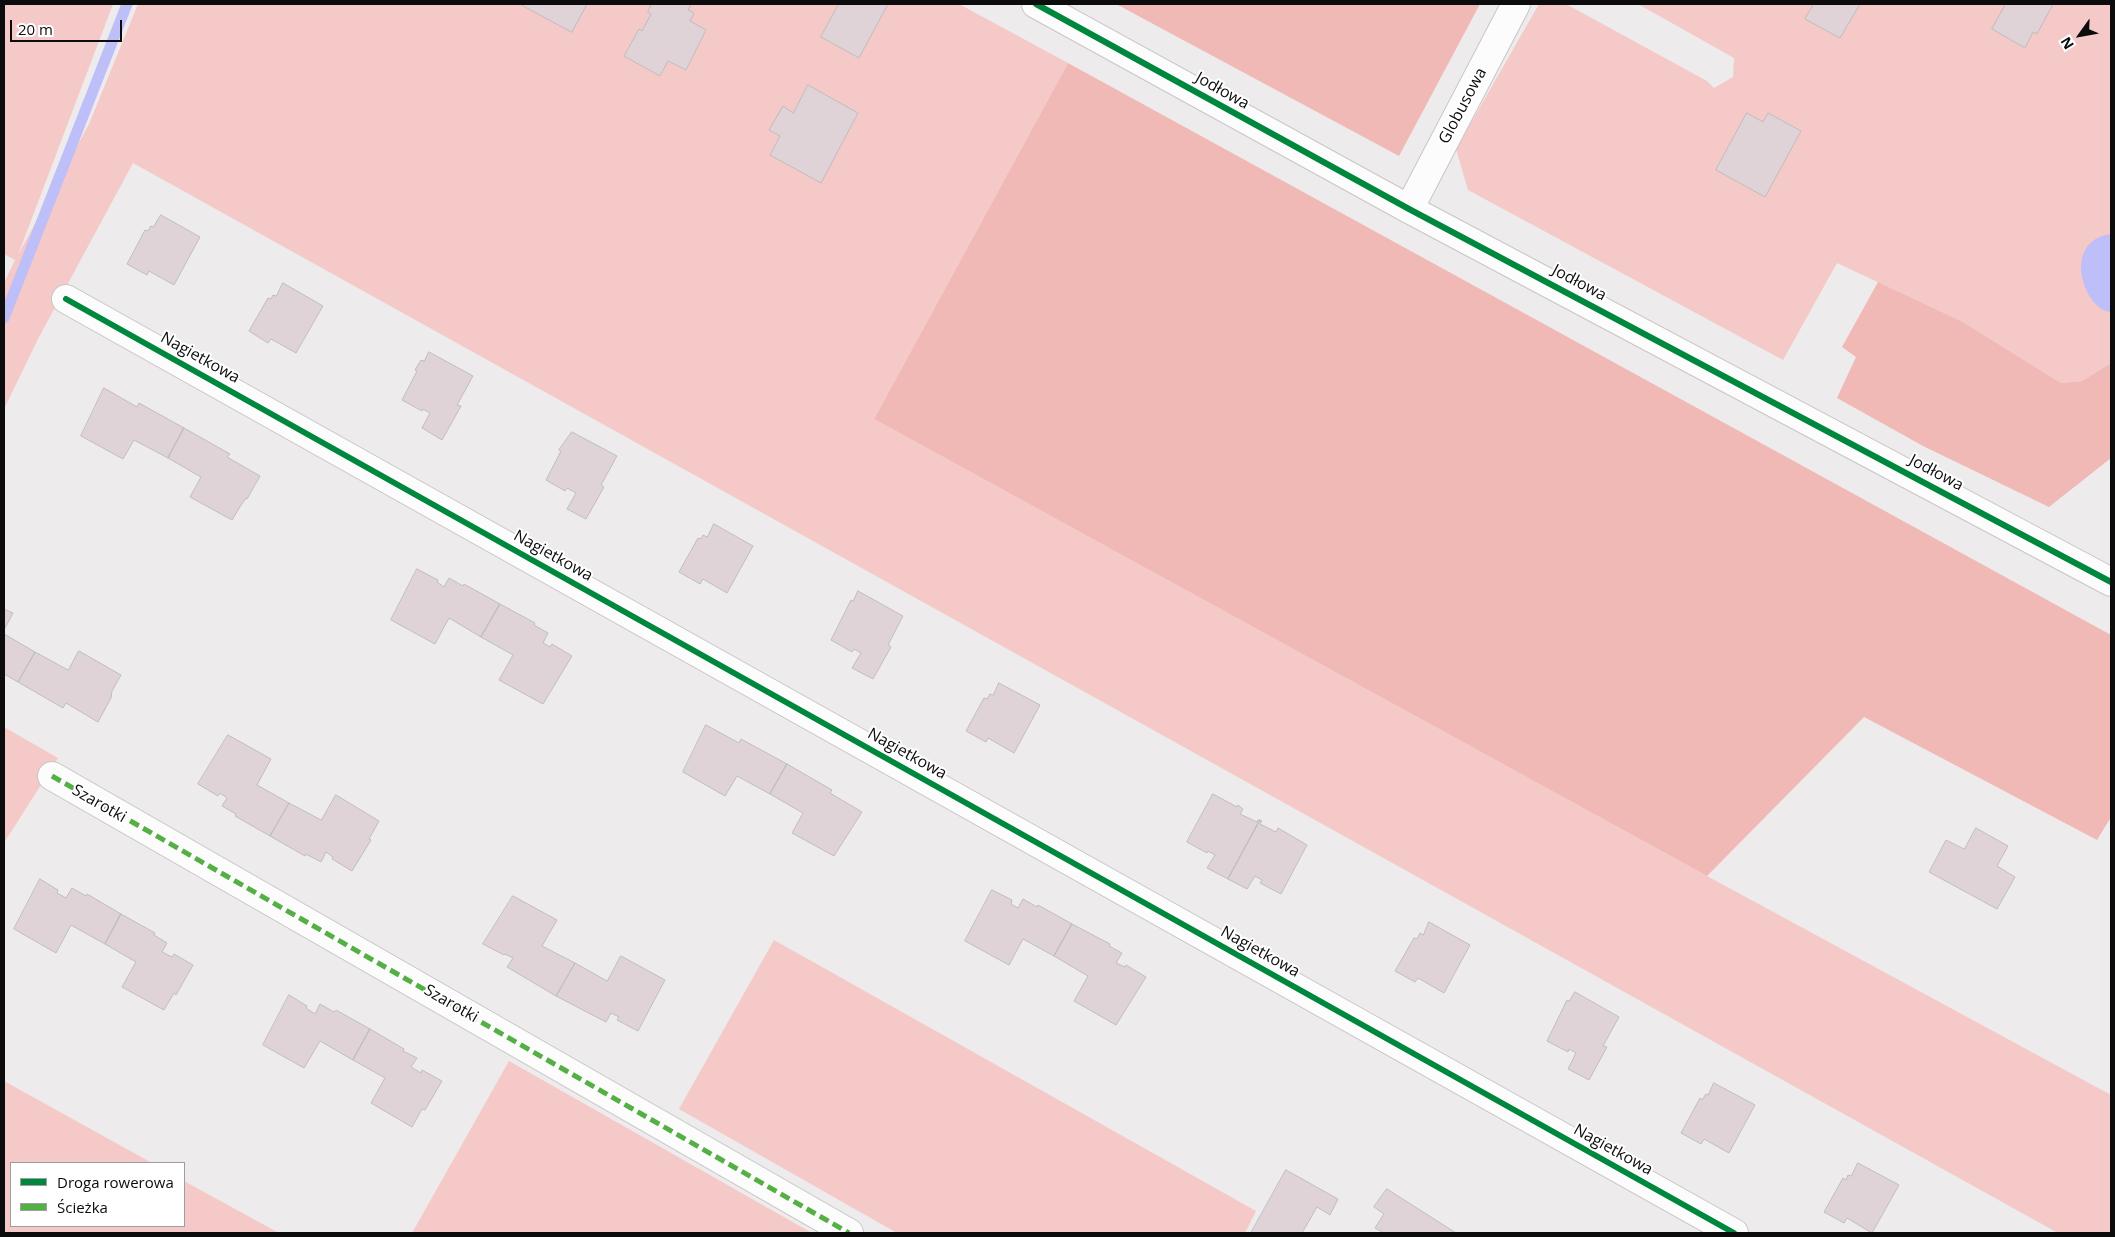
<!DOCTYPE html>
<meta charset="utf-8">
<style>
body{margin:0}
#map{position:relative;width:2115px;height:1237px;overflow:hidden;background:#edebec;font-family:"Open Sans",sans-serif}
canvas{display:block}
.frame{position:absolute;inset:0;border:5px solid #0d0c0d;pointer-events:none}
.legend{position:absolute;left:10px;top:1162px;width:175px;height:65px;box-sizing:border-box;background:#fff;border:1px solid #9e9e9e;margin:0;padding:6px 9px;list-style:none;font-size:15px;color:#0d0c0d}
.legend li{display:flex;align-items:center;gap:10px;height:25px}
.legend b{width:25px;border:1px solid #9e9e9e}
.north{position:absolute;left:2055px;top:10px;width:50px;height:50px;-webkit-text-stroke:4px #fff;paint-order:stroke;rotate:238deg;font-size:14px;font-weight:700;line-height:20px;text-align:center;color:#0d0c0d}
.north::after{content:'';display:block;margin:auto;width:18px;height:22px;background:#0d0c0d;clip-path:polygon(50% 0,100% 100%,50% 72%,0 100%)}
.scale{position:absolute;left:10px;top:20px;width:112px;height:22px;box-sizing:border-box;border:2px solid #0d0c0d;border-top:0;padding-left:6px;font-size:15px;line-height:18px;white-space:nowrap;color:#0d0c0d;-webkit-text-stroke:4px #fff;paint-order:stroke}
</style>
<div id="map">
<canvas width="2115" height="1237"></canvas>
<div class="frame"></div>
<ul class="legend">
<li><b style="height:6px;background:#00873e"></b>Droga rowerowa</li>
<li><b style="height:6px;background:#54b044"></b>Ścieżka</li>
</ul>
<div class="north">N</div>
<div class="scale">20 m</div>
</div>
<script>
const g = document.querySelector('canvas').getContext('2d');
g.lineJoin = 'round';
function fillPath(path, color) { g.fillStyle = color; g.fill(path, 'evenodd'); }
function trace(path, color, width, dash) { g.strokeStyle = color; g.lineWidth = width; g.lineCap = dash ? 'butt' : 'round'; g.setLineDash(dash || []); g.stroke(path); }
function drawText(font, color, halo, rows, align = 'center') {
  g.font = font + ' "Open Sans",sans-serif'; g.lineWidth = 4; g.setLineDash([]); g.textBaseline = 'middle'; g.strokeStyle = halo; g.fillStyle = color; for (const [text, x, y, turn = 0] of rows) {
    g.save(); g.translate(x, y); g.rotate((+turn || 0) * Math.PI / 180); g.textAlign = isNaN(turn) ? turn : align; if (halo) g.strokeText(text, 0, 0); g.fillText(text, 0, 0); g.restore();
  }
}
const green = new Path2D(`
 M4,4H113L18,255L89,124L138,4H959L1068,63L874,419L1707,876L2111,1095V1233H2058L133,163L38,339L4,409V283L15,260L4,254Z
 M1539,4H1566L1707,81L1714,88L1733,77L1734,58L1638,4H2111V363L2082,381L2061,383L1963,322L1837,263L1783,360L1468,190L1456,149Z
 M4,727L58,758L4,843Z
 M774,940L1256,1211L1245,1233H897L679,1109Z
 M509,1061L812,1233H412Z
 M4,1081L152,1163H11V1226H184V1181L279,1233H4Z`);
const forest = new Path2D(`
 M1116,4H1480L1399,156Z
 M1068,63L2111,635V817L2097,840L1864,717L1707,876L874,419Z
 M1878,282L1963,322L2061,383L2082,381L2111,363V458L2049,507L1923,446L1837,398L1856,357L1842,347Z`);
const water = new Path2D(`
 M2111,234V312C2084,311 2060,241 2111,234Z`);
const stream = new Path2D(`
 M4,318L127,4`);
const building = new Path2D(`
 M520,4H587L572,32Z
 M652,4H691L688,10L694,13L690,21L706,30L686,70L668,61L660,76L624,56L639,29L642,31L651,14L648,12Z
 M839,4H888L859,58L821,37Z
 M1814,4H1860L1840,38L1805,19Z
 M2006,4H2053L2037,34L2033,32L2025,48L1992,29Z
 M808,85L858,113L821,183L770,155L780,136L769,130L783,106L793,113Z
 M1747,113L1763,122L1768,113L1801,131L1765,197L1716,170Z
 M161,215L200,237L174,285L149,271L147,275L127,264L145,230L148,231L151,226L153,227Z
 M283,283L323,306L296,353L271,339L268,343L249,331L268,298L271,299L273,295L276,296Z
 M429,352L473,376L457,405L461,406L442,440L422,428L430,413L423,409L422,411L402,400L417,371L415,370L421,360L424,361Z
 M104,388L137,407L139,403L184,428L168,458L134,440L123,459L81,436Z
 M184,428L230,454L227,457L260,476L247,499L246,498L241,505L232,520L190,497L201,477L168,458Z
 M572,432L617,456L601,485L604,487L586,519L567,509L576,493L567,488L565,491L546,480L561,451L559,450Z
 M714,524L753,546L727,593L703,579L700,584L679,572L698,538L701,539L703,535L707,537Z
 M417,569L438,580L437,582L444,587L449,578L463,586L464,584L500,604L481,637L449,618L435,644L391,620Z
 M858,591L903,616L888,645L891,647L873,679L852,668L861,653L854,649L852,652L831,640L851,600L853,601Z
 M500,604L535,623L534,625L548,633L543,643L550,647L552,644L572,656L543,704L499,680L513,655L481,637Z
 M4,609L13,613L4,630Z
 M4,634L35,652L18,682L4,674Z
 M79,651L121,675L112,691L111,698L98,722L66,703L63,708L18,682L35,652L68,670Z
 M999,683L1040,705L1014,753L988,738L986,742L966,731L984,698L987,699L990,694L993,695Z
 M706,725L739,743L741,739L787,764L770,794L737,776L725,796L683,772Z
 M228,735L271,759L257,785L289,803L270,836L235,816L236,814L222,806L227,798L220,793L218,796L198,784Z
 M787,764L832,790L830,793L862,812L834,856L792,833L803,813L770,794Z
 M1213,794L1237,807L1238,805L1243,809L1240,814L1257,822L1258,820H1260L1228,879L1207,868L1215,855L1208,851L1207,853L1187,842Z
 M336,795L379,821L369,839L371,840L352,871L332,859L333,857L326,852L321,862L306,854L305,856L270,836L289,803L321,820Z
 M1260,820L1262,821L1260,824L1276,832L1278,828L1307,845L1281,894L1260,883L1262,880L1255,876L1247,889L1228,879Z
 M1976,828L2008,846L1997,866L2015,877L1997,909L1929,872L1946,840L1964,849Z
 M40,879L58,890L57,893L66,898L72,888L86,896L87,894L121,914L105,944L71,925L56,953L14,929Z
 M992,890L1012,900L1011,904L1018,908L1023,899L1037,907L1038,905L1072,924L1054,956L1023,939L1009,965L965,941Z
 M513,896L557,920L542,946L575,963L556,996L507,967L513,958L505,954L504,955L483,944Z
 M121,914L155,933L154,935L167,943L162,952L172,957L174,954L193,965L176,995L174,993L164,1010L122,987L136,962L105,944Z
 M1429,922L1470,945L1444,993L1418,978L1415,982L1395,971L1414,938L1417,939L1420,933L1423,935Z
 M1072,924L1110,944L1109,946L1122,953L1116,963L1125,967L1126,965L1146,977L1116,1025L1074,1001L1088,976L1054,956Z
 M621,956L665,980L638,1031L617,1020L619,1017L611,1013L606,1022L556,996L575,963L607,981Z
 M1575,992L1619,1017L1603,1046L1607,1047L1589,1080L1568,1069L1576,1053L1569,1049L1568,1052L1547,1041L1567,1000L1569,1001Z
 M289,995L307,1006L306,1008L315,1014L320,1004L334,1012L336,1010L370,1029L353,1060L320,1041L304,1068L263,1045Z
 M370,1029L404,1049L403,1051L417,1058L411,1067L421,1073L422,1070L442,1081L425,1110L422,1109L412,1127L371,1103L385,1078L353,1060Z
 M1714,1083L1755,1105L1729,1153L1704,1139L1701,1144L1681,1133L1700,1098L1702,1100L1706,1094L1708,1095Z
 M1858,1163L1899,1185L1872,1233L1847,1218L1844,1223L1824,1212L1843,1178L1846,1180L1848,1175L1851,1176Z
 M1286,1170L1338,1199L1330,1215L1317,1207L1302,1233H1251Z
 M1387,1189L1456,1233H1384L1375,1228L1384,1214L1374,1207Z`);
const minor = new Path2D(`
 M1409,209L1516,4
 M66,299L1734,1233
 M52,776L849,1233`);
const tertiary = new Path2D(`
 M1036,4L1409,209L2111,582`);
const quiet = new Path2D(`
 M52,776L849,1233`);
const cycleway = new Path2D(`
 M1036,4L1409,209L2111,582
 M66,299L1734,1233`);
const streetNames = [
 ["Jodłowa",1222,91,29],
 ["Globusowa",1463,106,-62],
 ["Jodłowa",1579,283,28],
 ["Nagietkowa",200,358,29],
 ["Jodłowa",1936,473,28],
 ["Nagietkowa",553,556,29],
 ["Nagietkowa",907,754,29],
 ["Szarotki",99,804,30],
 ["Nagietkowa",1260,952,29],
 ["Szarotki",451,1004,30],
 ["Nagietkowa",1613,1150,29]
];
fillPath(green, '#f5c9c7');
fillPath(forest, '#f0b9b6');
fillPath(water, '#bebef9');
trace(stream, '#bebef9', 11);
fillPath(building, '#dfd3d7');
trace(building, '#bfbdbe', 1);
trace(minor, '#c8c6c7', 30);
trace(tertiary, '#c8c6c7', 30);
trace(minor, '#fcfcfc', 28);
trace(tertiary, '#fcfcfc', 28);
trace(quiet, '#54b044', 5, [10, 5]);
trace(cycleway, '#00873e', 6);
drawText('16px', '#0d0c0d', '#fff', streetNames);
</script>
